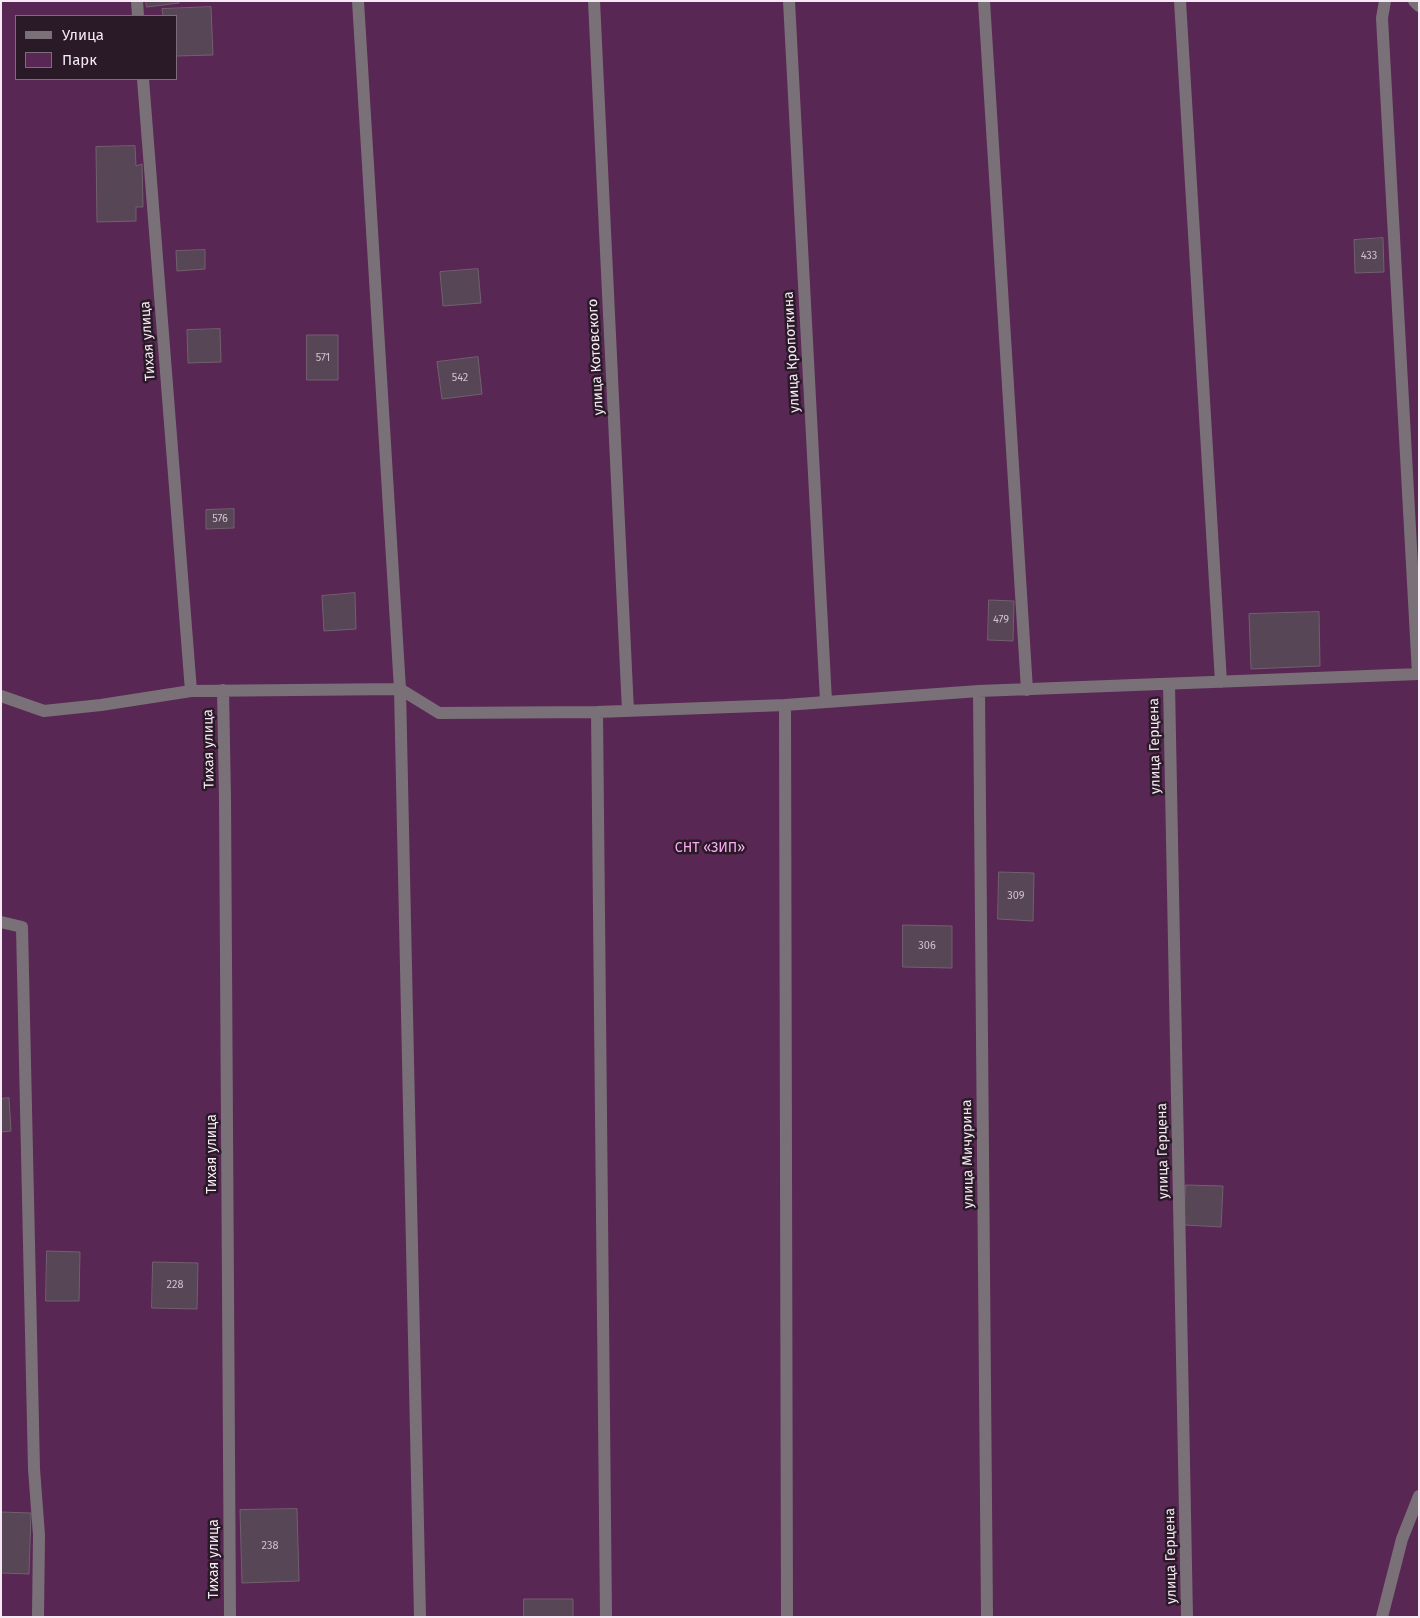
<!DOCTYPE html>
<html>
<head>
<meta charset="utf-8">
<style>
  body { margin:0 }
  #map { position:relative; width:1420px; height:1618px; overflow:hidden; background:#342432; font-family:"Fira Sans",sans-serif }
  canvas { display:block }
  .frame { position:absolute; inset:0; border:2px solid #f5eaf3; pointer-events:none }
  .legend { position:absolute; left:15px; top:15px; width:162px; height:65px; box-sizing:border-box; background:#2a1a28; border:1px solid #7b6d79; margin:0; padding:6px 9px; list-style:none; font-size:15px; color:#f5eaf3 }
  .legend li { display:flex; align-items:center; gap:10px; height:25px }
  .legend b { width:25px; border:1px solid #7b6d79 }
</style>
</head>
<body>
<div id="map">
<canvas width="1420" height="1618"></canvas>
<div class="frame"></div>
<ul class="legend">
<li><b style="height:6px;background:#7a7178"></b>Улица</li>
<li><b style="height:14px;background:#592754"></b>Парк</li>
</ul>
</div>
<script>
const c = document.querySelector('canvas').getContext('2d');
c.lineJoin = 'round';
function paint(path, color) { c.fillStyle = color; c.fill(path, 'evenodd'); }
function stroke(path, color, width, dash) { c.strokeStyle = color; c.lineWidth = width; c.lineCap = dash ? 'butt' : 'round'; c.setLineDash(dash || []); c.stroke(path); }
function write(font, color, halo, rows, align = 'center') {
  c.font = font + ' "Fira Sans",sans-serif'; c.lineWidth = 5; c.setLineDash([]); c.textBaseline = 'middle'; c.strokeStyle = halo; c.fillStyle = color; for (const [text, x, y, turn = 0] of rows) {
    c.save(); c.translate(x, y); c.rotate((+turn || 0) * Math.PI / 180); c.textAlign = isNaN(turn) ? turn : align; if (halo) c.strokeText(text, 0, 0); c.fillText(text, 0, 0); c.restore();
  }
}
paint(new Path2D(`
  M1,1H1419V1617H1ZM16,16H176V79H16Z`), '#592754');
const building = new Path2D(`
  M146,1H179V3L147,7Z
  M211,7L213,55L176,56V16H163L162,9Z
  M135,146L136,166L142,164L143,207H136V221L97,222L96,147Z
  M1383,238L1384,272L1355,273L1354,240Z
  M205,250V269L177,271L176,251Z
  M478,269L481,303L443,306L440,272Z
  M220,329L221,362L188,363L187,330Z
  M307,335H338V380H307Z
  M478,357L482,394L442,399L437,362Z
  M234,509V528L206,529V510Z
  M355,593L356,629L324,631L322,596Z
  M989,600L1014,601L1013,641L988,640Z
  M1319,612L1320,666L1251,669L1249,614Z
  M999,872L1034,873L1033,921L998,919Z
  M903,925L952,926V968L903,967Z
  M9,1098L11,1131L1,1132V1099Z
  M1186,1185L1223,1186L1221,1227L1184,1225Z
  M47,1251L80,1252L79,1301H46Z
  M153,1262L198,1263L197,1309L152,1308Z
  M297,1509L299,1581L242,1583L240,1510Z
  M1,1512L31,1513L29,1574L1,1573Z
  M524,1599H573V1617H524Z`);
paint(building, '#574655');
stroke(building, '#725f6f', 1);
stroke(new Path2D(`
  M137,1L138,16
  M358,1L400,689L420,1617
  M594,1L628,711
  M789,1L826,701
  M984,1L1027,690
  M1180,1L1221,682
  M1385,1L1382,18L1418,674
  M1414,1L1419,6
  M143,79L191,691
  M1169,684L1187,1617
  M223,690L225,798L230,1617
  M979,691L987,1617
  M1,696L44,711L101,705L191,691L400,689L439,713L597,712L785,705L979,691L1419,674
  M785,705L787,1617
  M597,712L606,1617
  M1,922L22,927L34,1469L39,1535L38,1617
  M1382,1617L1402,1539L1419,1496`), '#7a7178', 12);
write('11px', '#cec1cc', null, [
  ["433",1369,256],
  ["571",323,358],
  ["542",460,378],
  ["576",220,519],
  ["479",1001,620],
  ["309",1016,896],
  ["306",927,946],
  ["228",175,1285],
  ["238",270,1546]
]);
write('14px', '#f5eaf3', '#2a1a28', [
  ["Тихая улица",148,341,-94],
  ["улица Кропоткина",792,352,-93],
  ["улица Котовского",596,357,-93],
  ["улица Герцена",1155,746,-91],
  ["Тихая улица",209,749,-91],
  ["улица Герцена",1163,1151,-91],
  ["Тихая улица",212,1154,-90],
  ["улица Мичурина",968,1154,-91],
  ["улица Герцена",1171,1556,-91],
  ["Тихая улица",214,1559,-90]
]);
write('14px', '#fcabf2', '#2a1a28', [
  ["СНТ «ЗИП»",710,848]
]);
</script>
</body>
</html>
